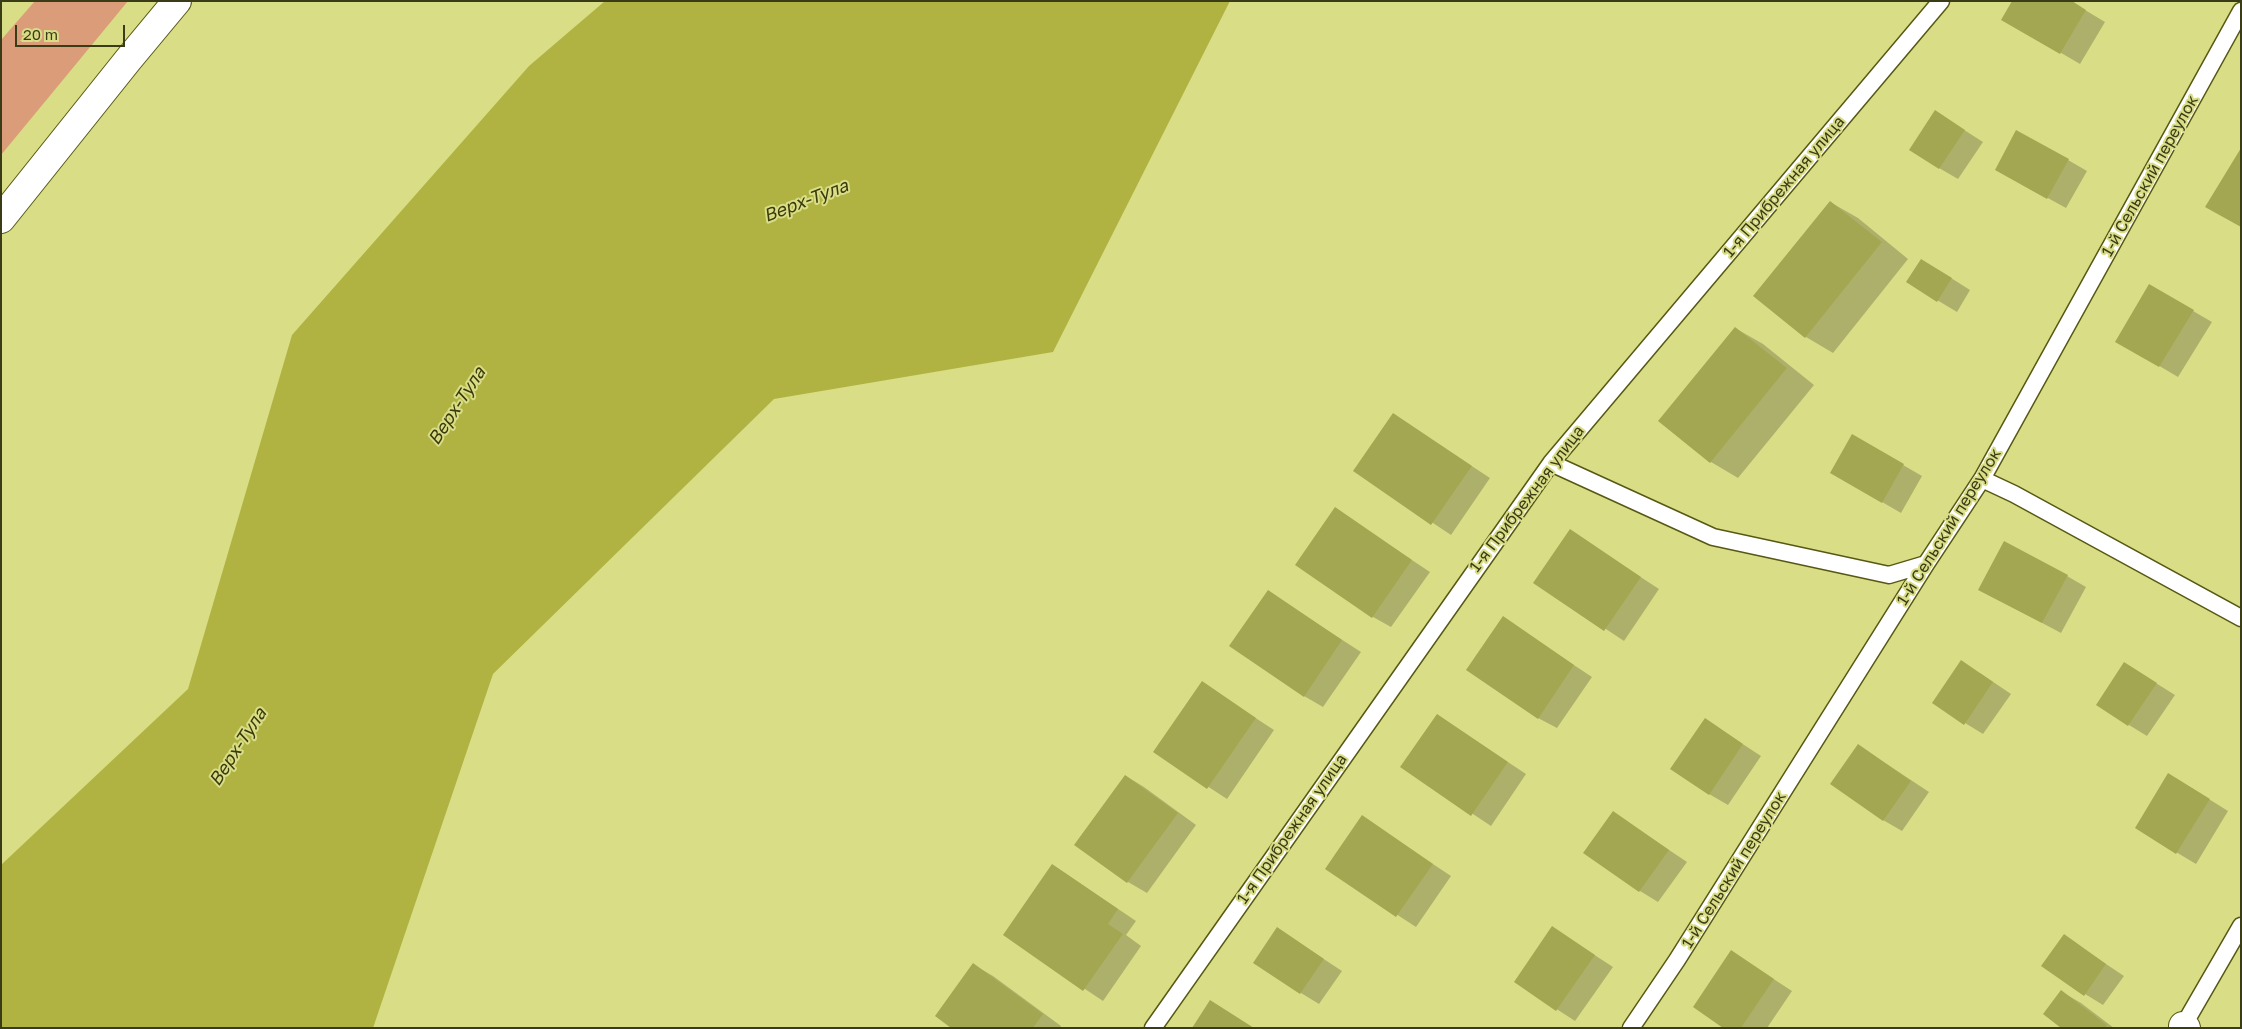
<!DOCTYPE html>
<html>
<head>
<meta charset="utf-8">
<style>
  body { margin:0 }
  #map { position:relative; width:2242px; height:1029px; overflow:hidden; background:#d9dd86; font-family:"Golos Text",sans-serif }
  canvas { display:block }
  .frame { position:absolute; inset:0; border:2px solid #3a3b17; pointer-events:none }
  .scale { position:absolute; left:15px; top:25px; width:110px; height:22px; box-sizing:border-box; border:2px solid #3a3b17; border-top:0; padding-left:6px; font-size:15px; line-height:18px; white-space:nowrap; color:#3a3b17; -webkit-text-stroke:4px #d9dd86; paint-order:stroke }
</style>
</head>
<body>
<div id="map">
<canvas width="2242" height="1029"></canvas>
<div class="frame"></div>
<div class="scale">20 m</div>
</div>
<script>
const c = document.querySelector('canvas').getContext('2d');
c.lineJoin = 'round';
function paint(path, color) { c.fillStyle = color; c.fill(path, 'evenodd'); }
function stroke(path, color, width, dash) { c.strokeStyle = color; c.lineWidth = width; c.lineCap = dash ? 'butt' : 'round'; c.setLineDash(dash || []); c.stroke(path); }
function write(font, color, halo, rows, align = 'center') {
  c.font = font + ' "Golos Text",sans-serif'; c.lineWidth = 4; c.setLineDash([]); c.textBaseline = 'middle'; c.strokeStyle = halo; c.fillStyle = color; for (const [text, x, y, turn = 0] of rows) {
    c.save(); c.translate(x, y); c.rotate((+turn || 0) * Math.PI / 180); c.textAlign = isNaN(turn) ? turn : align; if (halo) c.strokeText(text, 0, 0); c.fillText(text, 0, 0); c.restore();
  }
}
paint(new Path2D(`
  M35,1H128L1,155V40Z`), '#da9c79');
paint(new Path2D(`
  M605,1H1230L1053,352L774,399L493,674L373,1028H1V865L188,689L292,335L529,66Z`), '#b0b342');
paint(new Path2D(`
  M2070,1L2105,22L2080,64L2003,19Z
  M1936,112L1983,142L1958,179L1939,168Z
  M2068,160L2087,171L2066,208L2015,180Z
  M1830,202L1858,218L1908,259L1833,353L1806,337Z
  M1940,271L1970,290L1957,312L1907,282Z
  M2150,286L2212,322L2178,377L2117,341Z
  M1735,328L1763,344L1814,385L1738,478L1711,462L1660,421Z
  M1394,415L1490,478L1451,535L1355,471Z
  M1853,436L1922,476L1901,513L1832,473Z
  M1335,509L1430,572L1391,627L1373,617Z
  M1570,531L1659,589L1624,641L1535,582Z
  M2067,576L2086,587L2061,633L1999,600Z
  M1268,592L1361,652L1323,707L1304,696Z
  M1503,618L1592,677L1557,728L1538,718Z
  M1980,673L2011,694L1983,734L1965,723Z
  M2143,675L2175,695L2147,736L2129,725Z
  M1202,683L1274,730L1227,799L1155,752Z
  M1437,715L1526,774L1491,826L1402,767Z
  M1706,720L1761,756L1728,805L1709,794Z
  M1858,745L1929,792L1902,831L1883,820Z
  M1126,776L1144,787L1196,825L1147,893L1128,882Z
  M2188,786L2228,811L2196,864L2136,828Z
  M1614,813L1687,862L1658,902L1640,891Z
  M1362,817L1451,876L1416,927L1327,869Z
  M1053,865L1136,921L1126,935L1141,946L1103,1001L1004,935Z
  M1553,928L1613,967L1575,1021L1515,982Z
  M1278,929L1342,971L1319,1004L1301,993Z
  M2064,936L2124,976L2103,1005L2085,994Z
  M1732,952L1792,991L1767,1028H1726Z
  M974,965L993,976L1061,1026L1060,1028H953Z
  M2062,992L2081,1003L2114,1028H2063Z`), '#0003');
paint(new Path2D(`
  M2012,1H2072L2086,10L2060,54L2001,20Z
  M1935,110L1965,130L1939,169L1909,150Z
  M2016,130L2069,159L2047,199L1995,170Z
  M2241,148V227L2205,207Z
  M1830,201L1882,242L1805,338L1753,296Z
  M1921,259L1952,278L1937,302L1906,282Z
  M2149,284L2194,310L2159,367L2115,342Z
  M1735,327L1787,368L1710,463L1658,421Z
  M1393,413L1472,466L1431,525L1353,471Z
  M1852,434L1904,464L1882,503L1830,473Z
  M1335,507L1412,560L1372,618L1295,565Z
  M1570,529L1641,577L1604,631L1533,583Z
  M2004,541L2068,575L2042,623L1978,590Z
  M1268,590L1342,640L1304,697L1229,646Z
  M1503,616L1574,665L1538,719L1466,670Z
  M1961,660L1993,682L1964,725L1932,703Z
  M2124,662L2157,683L2128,726L2096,705Z
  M1202,681L1256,718L1207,789L1153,752Z
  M1437,714L1508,762L1471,816L1400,767Z
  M1705,718L1743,744L1709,795L1670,769Z
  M1858,744L1911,781L1883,821L1830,784Z
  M2168,773L2210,799L2176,854L2135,828Z
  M1125,775L1178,813L1127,883L1074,845Z
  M1613,811L1669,850L1639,892L1583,853Z
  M1362,815L1433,864L1396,917L1325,869Z
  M1052,864L1118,909L1108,924L1123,934L1083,991L1003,935Z
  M1552,926L1595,955L1556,1011L1514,982Z
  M1277,927L1324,959L1300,994L1253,963Z
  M2064,934L2106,964L2084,996L2041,966Z
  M1731,950L1774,979L1741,1028H1723L1693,1007Z
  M973,963L1043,1014L1033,1028H951L935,1016Z
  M2061,990L2107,1025L2105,1028H2061L2043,1014Z
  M1210,1000L1254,1028H1192Z`), '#a4a751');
const service = new Path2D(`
  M1551,463L1713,537L1889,575L1926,564
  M1982,479L2014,494L2241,618
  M1153,1028L1551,463L1941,1
  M1631,1028L1677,960L1926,564L1982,479L2241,11
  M2182,1028L2241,926`);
const minor = new Path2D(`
  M2183,1026L2186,1028`);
const secondary = new Path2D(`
  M1,219L128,60L177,1`);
stroke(service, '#575814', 19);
stroke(minor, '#575814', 30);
stroke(secondary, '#575814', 30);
stroke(service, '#fff', 16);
stroke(minor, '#fff', 28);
stroke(secondary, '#fff', 28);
write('16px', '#3a3b17', '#d9dd86', [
  ["1-й Сельский переулок",2150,176,-61],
  ["1-я Прибрежная улица",1784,187,-50],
  ["1-я Прибрежная улица",1527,499,-53],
  ["1-й Сельский переулок",1949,527,-58],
  ["1-я Прибрежная улица",1292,829,-55],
  ["1-й Сельский переулок",1734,870,-58]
]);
write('italic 18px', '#3a3a0b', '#d9dd86', [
  ["Верх-Тула",806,201,-21],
  ["Верх-Тула",457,406,-57],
  ["Верх-Тула",238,747,-57]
]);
</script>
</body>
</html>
